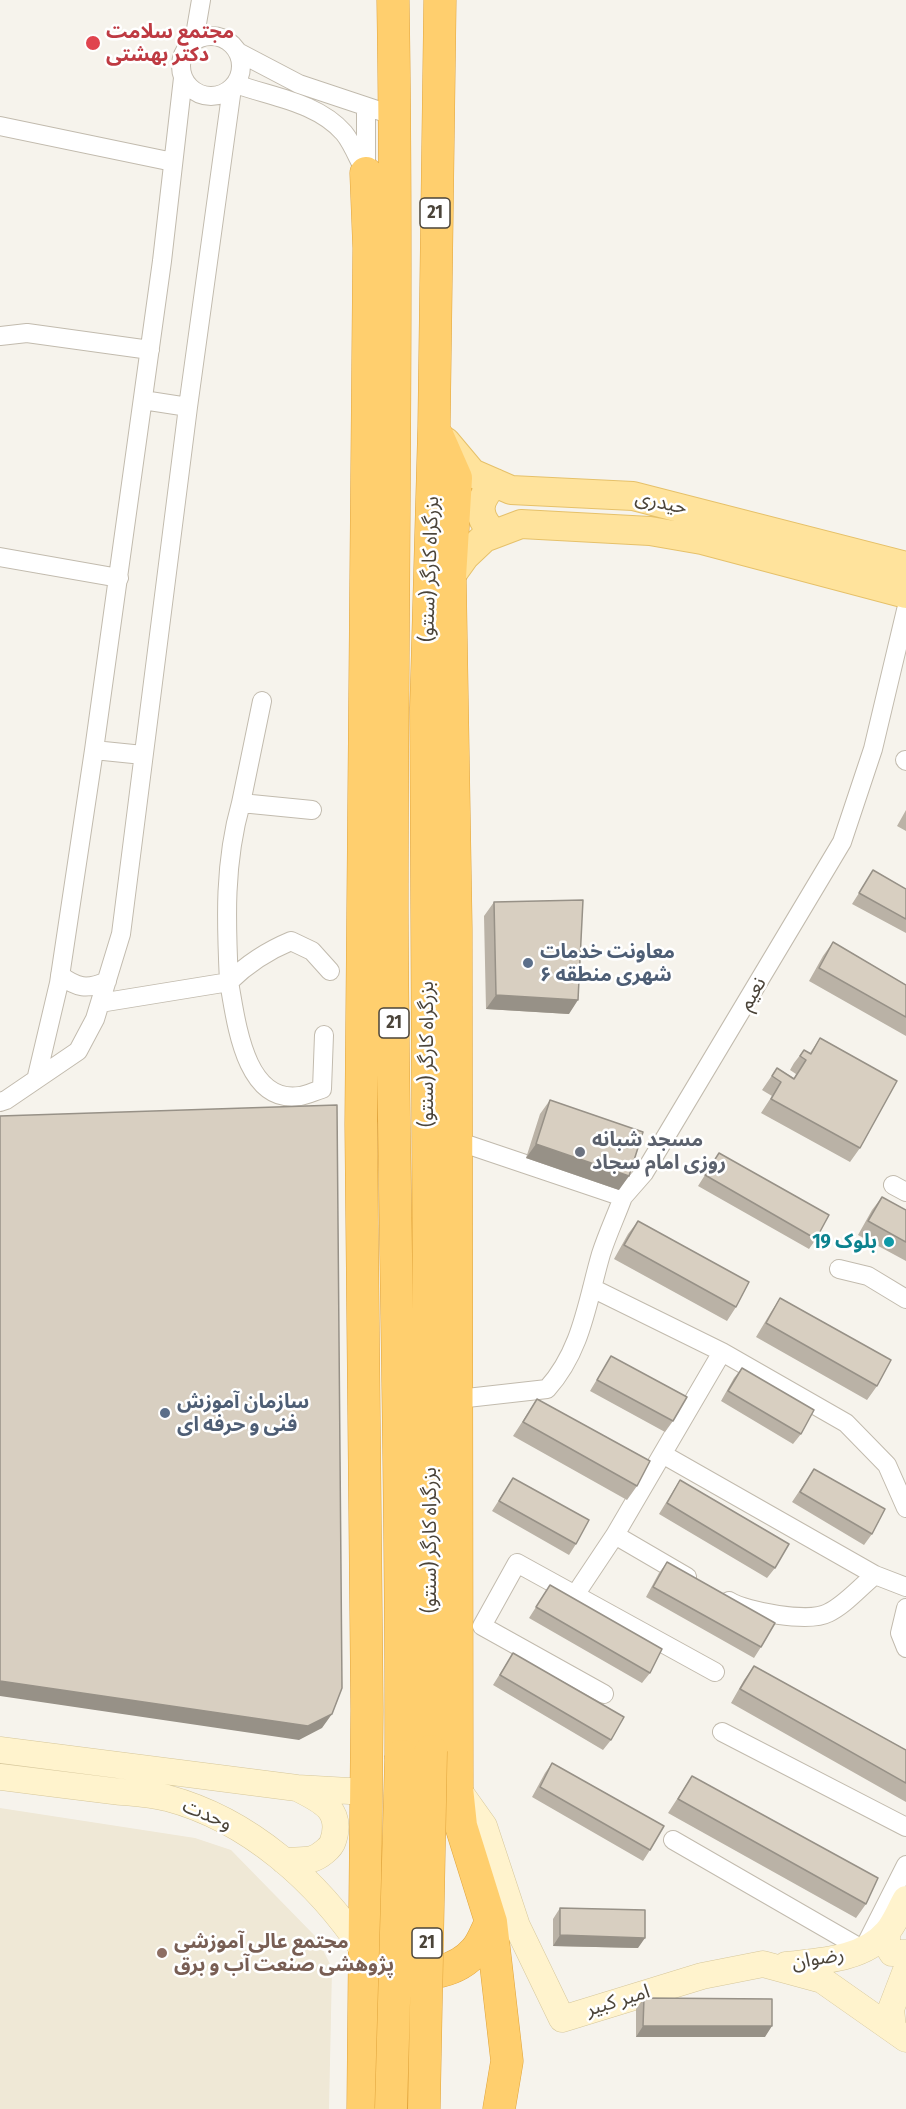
<!DOCTYPE html>
<html>
<head>
<meta charset="utf-8">
<style>
  body { margin:0 }
  canvas { display:block; background:#f6f3ec }
</style>
</head>
<body>
<canvas width="906" height="2109"></canvas>
<script>
const c = document.querySelector('canvas').getContext('2d');
c.lineJoin = 'round';
function paint(path, color) { c.fillStyle = color; c.fill(path, 'evenodd'); }
function stroke(path, color, width, dash) { c.strokeStyle = color; c.lineWidth = width; c.lineCap = dash ? 'butt' : 'round'; c.setLineDash(dash || []); c.stroke(path); }
function write(font, color, halo, rows, align = 'center') {
  c.font = font + ' "Fira Sans Condensed","Noto Sans Arabic",sans-serif'; c.lineWidth = 5; c.setLineDash([]); c.textBaseline = 'middle'; c.strokeStyle = halo; c.fillStyle = color; for (const [text, x, y, turn = 0] of rows) {
    c.save(); c.translate(x, y); c.rotate((+turn || 0) * Math.PI / 180); c.textAlign = isNaN(turn) ? turn : align; if (halo) c.strokeText(text, 0, 0); c.fillText(text, 0, 0); c.restore();
  }
}
paint(new Path2D(`
  M0,1808L195,1838L231,1850L317,1938L332,1968L329,2109H0Z`), '#efe8d6');
const street = new Path2D(`
  M181 66a30 30 0 1 1 60 0a30 30 0 1 1-60 0Z
  M194,41L201,0
  M238,52L299,84L395,116
  M236,84C271,97 317,102 344,133C353,144 359,161 366,173
  M366,108V172
  M0,126L173,162
  M0,336L27,333L150,350
  M143,400L188,407
  M0,557L119,578
  M94,750L143,755
  M905,760L906,761
  M241,803L262,701
  M60,975C77,988 87,990 107,981
  M229,982C226,920 224,863 241,803L312,810
  M229,982C248,963 267,951 291,941L312,951L330,971
  M100,1003L229,982C236,1019 244,1105 300,1096C307,1095 315,1091 322,1089L324,1035
  M37,1076L59,983L94,750L162,261L183,78
  M0,1102L6,1100L78,1051L95,1019L121,934L188,407L232,88
  M457,1141L623,1197L644,1173L842,842L873,749L906,610
  M893,1185L906,1192
  M839,1269L868,1276L906,1299
  M592,1288L722,1352L846,1423L887,1465L906,1508
  M458,1399L547,1389C582,1350 587,1302 601,1254C607,1235 616,1216 623,1197
  M664,1455L875,1575L906,1587
  M687,1577L615,1535L722,1352
  M575,1595L615,1535
  M729,1601C747,1612 809,1623 828,1613C845,1605 860,1587 875,1575
  M906,1608L900,1633L906,1648
  M604,1694L482,1626L517,1563L715,1672
  M722,1732L906,1827
  M673,1840L862,1949
  M865,1946L906,1865`);
const secondary = new Path2D(`
  M0,1750L297,1788L367,1792
  M0,1777C38,1782 75,1786 113,1791C131,1793 150,1794 167,1798C250,1820 318,1882 364,1951
  M457,1788L484,1826L517,1926L562,2019L702,1976L763,1964L822,1980L906,2039
  M284,1861C293,1860 303,1861 312,1859C319,1857 331,1848 333,1841C343,1811 323,1801 299,1789
  M887,1933V1945L892,1953H906
  M786,1965C820,1961 863,1960 887,1932C895,1923 900,1909 906,1899
  M893,2028L891,2009L906,1970`);
const primary = new Path2D(`
  M446,442L472,473L511,490L633,496L906,566
  M494,534C476,515 476,502 495,483
  M450,577L465,556L484,538L521,524L650,531L702,540L906,594`);
const highway = new Path2D(`
  M393,0C398,303 392,606 392,909C393,1191 402,1473 401,1756
  M438,437L456,478L450,577L456,929L457,1788L461,1826L491,1922L507,2061L499,2109
  M431,1751L426,708L434,427L440,0
  M400,1972C426,1977 457,1972 475,1951C482,1944 486,1931 491,1922
  M363,2109L367,1710L361,1124L369,248L366,173`);
stroke(street, '#c2bbae', 20);
stroke(secondary, '#d6c79b', 27);
stroke(primary, '#e6c16a', 30);
stroke(highway, '#e0a43c', 33);
stroke(street, '#fff', 18);
stroke(secondary, '#fff3cd', 26);
stroke(primary, '#ffe39c', 28);
stroke(highway, '#ffcf6e', 32);
const highwayBridge = new Path2D(`
  M391,2109L401,1756
  M424,2109L431,1751`);
stroke(highwayBridge, '#e0a43c', 33, []);
stroke(highwayBridge, '#ffcf6e', 32);
paint(new Path2D(`
  M906,810V831L897,826Z
  M873,871L906,889V933L852,904Z
  M494,902L569,1014L486,1009L484,916Z
  M833,942L906,985V1036L809,981L823,956Z
  M820,1038L860,1148L850,1162L761,1113L772,1096L762,1090L777,1068L794,1078L796,1074L790,1070L794,1063L804,1050L810,1053Z
  M550,1100L619,1190L526,1158L540,1114Z
  M719,1153L816,1239L809,1249L698,1186Z
  M882,1197L906,1210V1261L858,1235L872,1210Z
  M638,1221L736,1307L727,1321L614,1259L628,1234Z
  M780,1298L877,1386L867,1400L756,1337L771,1312Z
  M611,1356L673,1421L665,1432L590,1391Z
  M742,1368L801,1434L793,1444L721,1401L734,1378Z
  M537,1399L637,1486L627,1500L513,1436Z
  M814,1469L872,1534L864,1545L792,1502Z
  M513,1478L576,1544L569,1555L492,1511Z
  M680,1480L775,1568L767,1578L659,1514L673,1491Z
  M667,1562L761,1647L754,1658L646,1597L659,1573Z
  M550,1585L650,1673L642,1683L529,1618Z
  M513,1653L611,1740L603,1750L493,1685Z
  M754,1666L906,1750V1802L731,1703L744,1680Z
  M552,1763L650,1850L643,1861L532,1797L545,1773Z
  M692,1776L866,1904L856,1918L668,1813Z
  M560,1908L638,1948L553,1946V1919Z
  M644,1998L765,2037H636V2009Z`), '#bab2a6');
paint(new Path2D(`
  M496,995L578,1000L569,1014L486,1009Z
  M536,1144L629,1176L619,1190L526,1158Z
  M0,1681L332,1714L322,1728L299,1740L0,1696Z
  M560,1935L645,1938L638,1948L553,1946Z
  M643,2026H772L765,2037H636Z`), '#979187');
const building = new Path2D(`
  M873,870L906,889V919L859,893Z
  M583,900L578,1000L496,995L494,902Z
  M833,942L906,985V1017L819,968Z
  M820,1038L897,1081L860,1148L771,1099L781,1082L772,1076L777,1068L794,1079L806,1060L800,1056L804,1050L811,1054Z
  M550,1100L643,1132L629,1176L536,1144Z
  M337,1105L342,1688L332,1714L308,1726L0,1681V1116Z
  M719,1153L829,1215L816,1239L705,1175Z
  M882,1197L906,1210V1242L868,1221Z
  M638,1221L749,1282L736,1307L624,1245Z
  M780,1298L891,1360L877,1386L766,1323Z
  M611,1356L687,1397L673,1421L597,1380Z
  M742,1368L814,1410L801,1434L728,1391Z
  M537,1399L650,1461L637,1486L523,1422Z
  M814,1469L885,1509L872,1534L800,1492Z
  M513,1478L589,1520L576,1544L499,1501Z
  M680,1480L789,1544L775,1568L667,1503Z
  M667,1562L775,1623L761,1647L653,1587Z
  M550,1585L662,1649L650,1673L536,1607Z
  M513,1653L624,1717L611,1740L500,1675Z
  M754,1666L906,1750V1783L740,1689Z
  M552,1763L664,1826L650,1850L540,1787Z
  M692,1776L878,1878L866,1904L678,1799Z
  M560,1908L645,1910V1938L560,1935Z
  M644,1998L772,1999V2026H643Z`);
paint(building, '#d8cfc1');
stroke(building, '#979187', 1.5);
for (const [x, y, r, color] of [
  [93,43,8,"#e0444e"],
  [528,963,6,"#5c6f8a"],
  [580,1152,6,"#6b7280"],
  [889,1242,6,"#0f9aa8"],
  [165,1413,6,"#5c6f8a"],
  [162,1953,6,"#8d6e63"]
]) { const dot = new Path2D(); dot.arc(x, y, r, 0, 2 * Math.PI); c.fillStyle = color; c.fill(dot); stroke(dot, '#fff', 2); }
for (const [x, y, w] of [
  [435,213,30],
  [394,1023,30],
  [427,1943,30]
]) { const box = new Path2D(); box.roundRect(x - w / 2, y - 15, w, 30, 4.5); c.fillStyle = '#fff'; c.fill(box); stroke(box, '#4b4439', 1.5); }
write('bold 18px', '#4b4439', null, [
  ["21",435,213],
  ["21",394,1023],
  ["21",427,1943]
]);
write('bold 20px', '#be3a42', '#fff', [
  ["مجتمع سلامت",106,32],
  ["دکتر بهشتی",106,55]
], 'left');
write('20px', '#4b4439', '#fff', [
  ["حیدری",661,503,12],
  ["بزرگراه کارگر (سنتو)",430,569,-88],
  ["نعیم",753,994,-60],
  ["بزرگراه کارگر (سنتو)",427,1054,-90],
  ["بزرگراه کارگر (سنتو)",430,1540,-90],
  ["وحدت",207,1815,23],
  ["رضوان",818,1959,-10],
  ["امیر کبیر",618,2001,-17]
]);
write('bold 20px', '#4e5e75', '#fff', [
  ["معاونت خدمات",540,952],
  ["شهری منطقه ۶",540,975],
  ["سازمان آموزش",177,1402],
  ["فنی و حرفه ای",177,1425]
], 'left');
write('bold 20px', '#5b616d', '#fff', [
  ["مسجد شبانه",592,1140],
  ["روزی امام سجاد",592,1163]
], 'left');
write('bold 20px', '#0d838f', '#fff', [
  ["بلوک 19",877,1242]
], 'right');
write('bold 20px', '#785e54', '#fff', [
  ["مجتمع عالی آموزشی",174,1942],
  ["پژوهشی صنعت آب و برق",174,1965]
], 'left');
</script>
</body>
</html>
